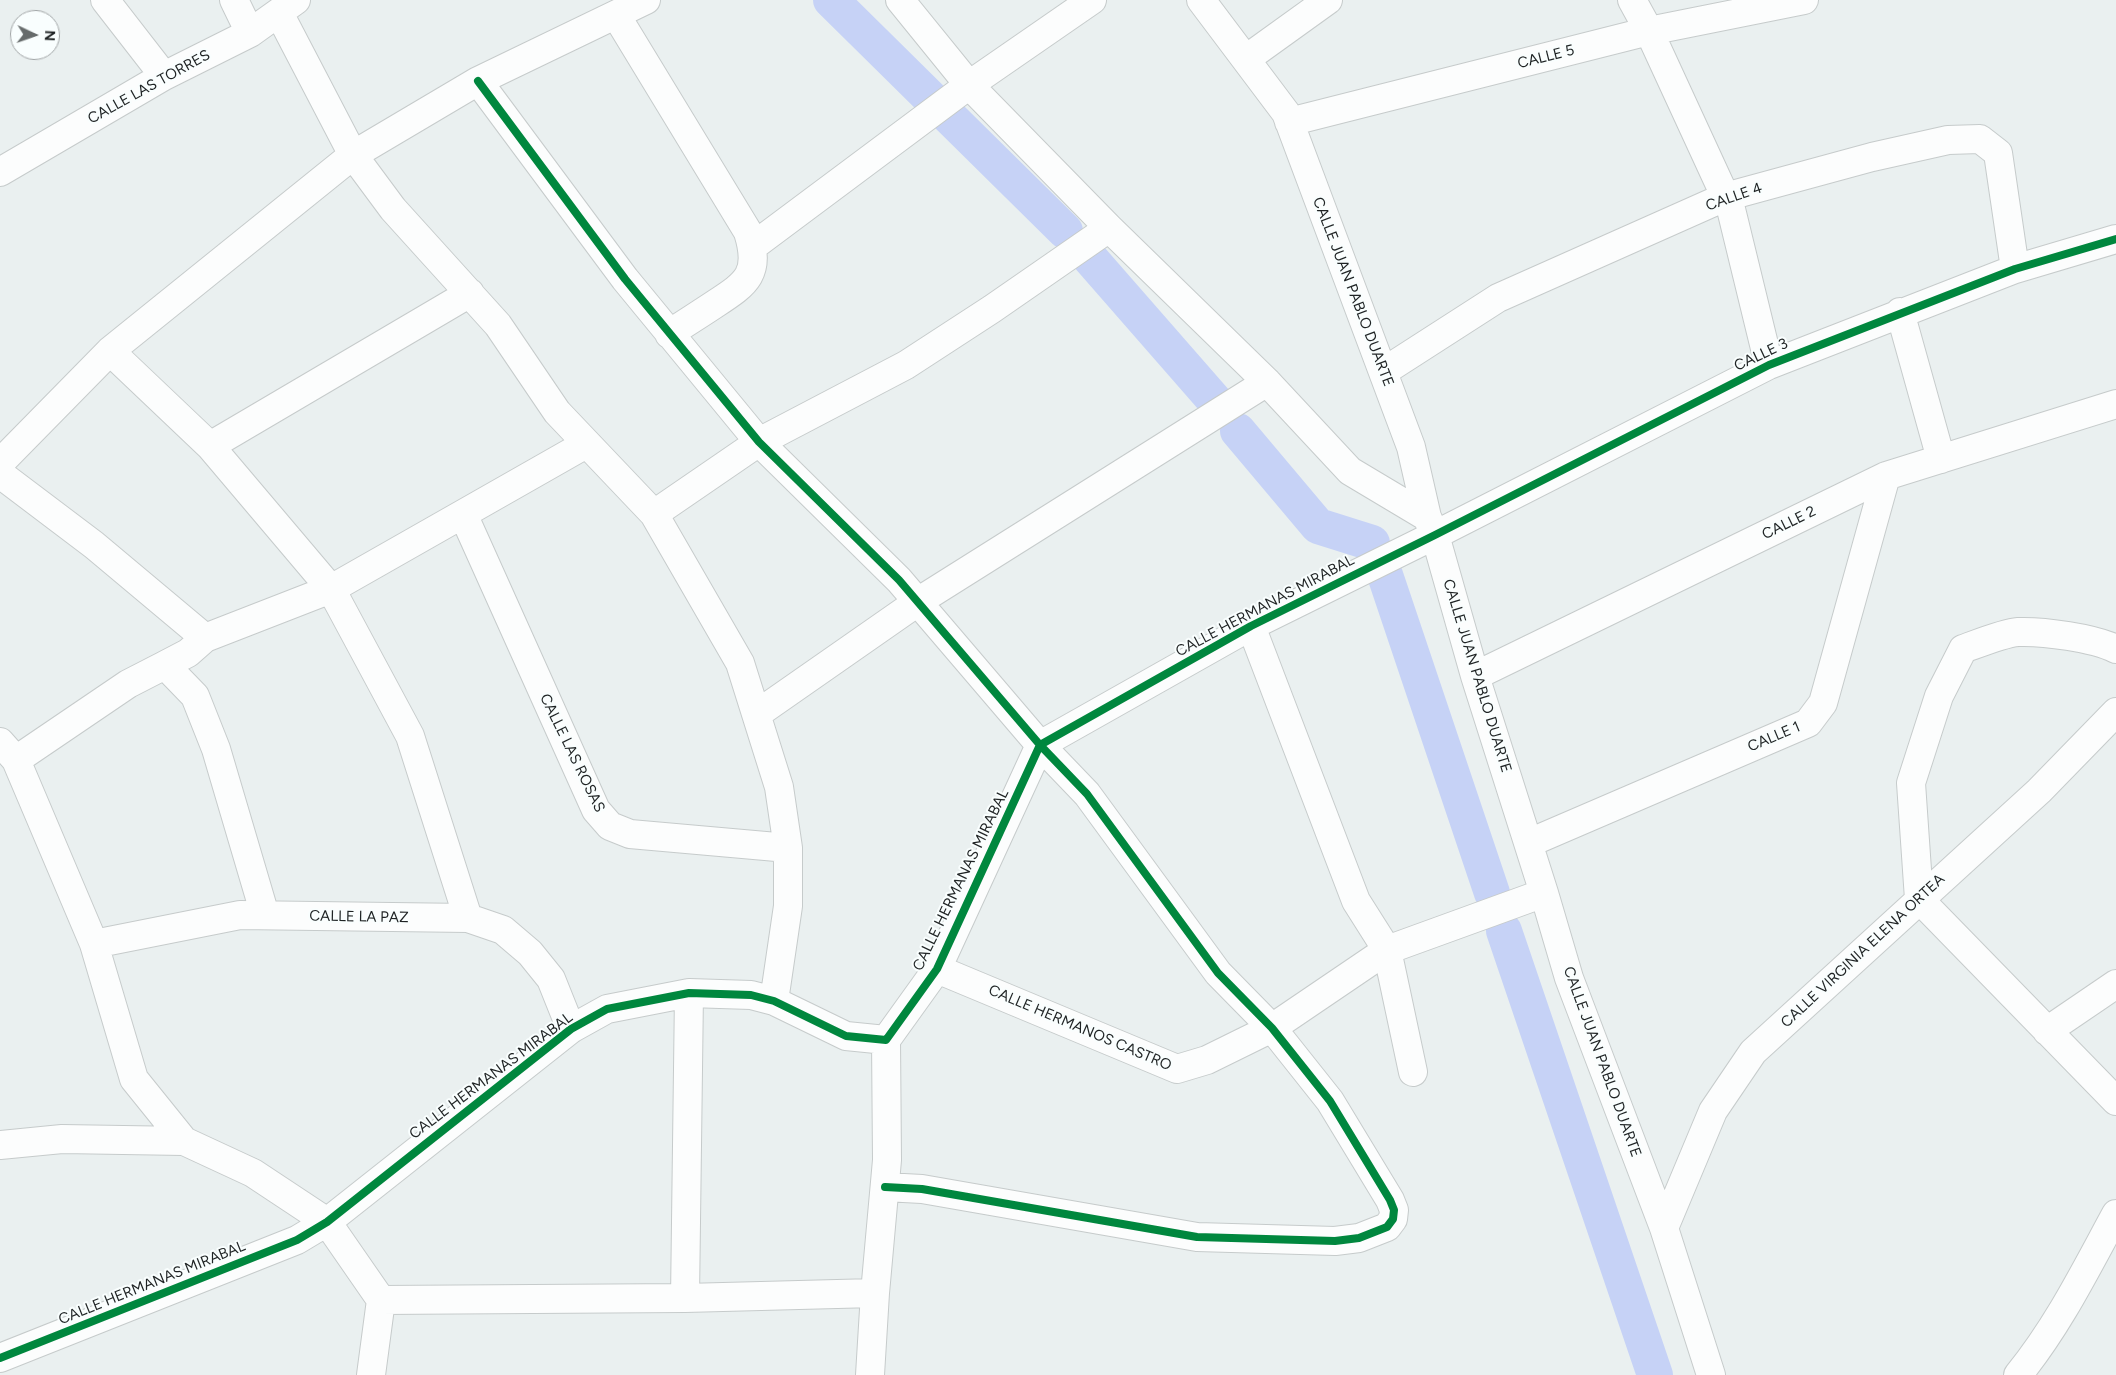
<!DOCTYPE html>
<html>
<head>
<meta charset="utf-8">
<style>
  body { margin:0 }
  #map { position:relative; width:2116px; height:1375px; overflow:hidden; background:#eaf0f0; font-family:Figtree,sans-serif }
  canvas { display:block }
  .north { position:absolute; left:10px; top:10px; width:50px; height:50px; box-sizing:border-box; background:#f9fefe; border:1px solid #a2a6a7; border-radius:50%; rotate:93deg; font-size:14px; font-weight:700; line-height:20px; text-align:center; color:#1f2324 }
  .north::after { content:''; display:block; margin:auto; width:18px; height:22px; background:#666b6b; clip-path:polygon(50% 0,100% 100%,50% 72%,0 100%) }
</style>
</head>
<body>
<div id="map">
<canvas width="2116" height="1375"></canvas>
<div class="north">N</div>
</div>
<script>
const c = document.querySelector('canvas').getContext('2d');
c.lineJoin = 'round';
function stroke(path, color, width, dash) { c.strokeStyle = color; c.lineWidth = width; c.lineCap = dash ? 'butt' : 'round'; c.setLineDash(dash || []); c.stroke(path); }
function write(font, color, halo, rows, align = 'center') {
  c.font = font + ' Figtree,sans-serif'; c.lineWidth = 4; c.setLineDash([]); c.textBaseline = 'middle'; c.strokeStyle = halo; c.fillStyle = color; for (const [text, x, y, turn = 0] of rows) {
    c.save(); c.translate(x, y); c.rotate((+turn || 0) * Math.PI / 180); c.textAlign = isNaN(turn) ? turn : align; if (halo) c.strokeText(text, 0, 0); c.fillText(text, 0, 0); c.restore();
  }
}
stroke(new Path2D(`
  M831,0L1065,231
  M1089,257L1214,400
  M1238,431L1318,526L1372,543
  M1385,575L1492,893
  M1504,931L1655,1375`), '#c6d2f6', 36);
const minor = new Path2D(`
  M105,0L164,76
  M234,0L250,33
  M900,0L969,85L1109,228L1267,382L1350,471L1427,517
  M1201,0L1286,113L1411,447L1427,517L1435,535L1475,676L1544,893L1569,978L1664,1228L1711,1375
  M1632,0L1649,31L1731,209L1769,365
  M279,13L353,155L393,209L498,325L557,412L654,514L740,663L779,787L788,848V906L774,1001
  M616,15L748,232C761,274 747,283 715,304C700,314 684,324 669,334
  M1246,59L1328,0
  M478,81L625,279L759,442L899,580L1040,745L1087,794L1218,973L1272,1028L1330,1101L1390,1200L1394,1210L1393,1219L1387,1227L1359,1238L1335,1241L1197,1237L922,1189L885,1187
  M1289,122L1649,31L1804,0
  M0,172L164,76L250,33L296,0
  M752,247L969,85L1092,0
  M1900,312L1941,459
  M110,351L210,446L331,589L410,736L468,918
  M1383,372L1498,298L1725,197L1872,157L1948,140L1980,139L1998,153L2015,269
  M210,446L470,293
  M0,463L110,351L353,155L478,81L646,0
  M0,474L94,545L205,638
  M463,514L596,810L610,826L630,834L788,848
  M654,514L759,442L906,365L992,309L1109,228
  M1251,626L1356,901L1387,950L1413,1072
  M2116,649C2094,638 2043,631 2018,632C2004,633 1977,644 1963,649L1939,696L1911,783L1919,899L2116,1101
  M165,665L188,653L205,638L331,589L586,444
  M1475,676L1886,476L2116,404
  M757,714L919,601L1267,382
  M0,742L16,760L94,944L134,1079L184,1141L253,1173L327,1222L381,1300L685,1298L875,1293
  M16,760L128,684L165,665L195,696L216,749L265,915
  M1529,843L1808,723L1823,703L1886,476
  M94,944L240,915L468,918L503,930L530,953L551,979L571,1029
  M937,969L1177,1069L1207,1060L1272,1028L1387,950L1544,893
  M2047,1031L2116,984
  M0,1145L62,1139L184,1141
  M1664,1228L1713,1111L1753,1052L2039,791L2116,712
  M685,1298L689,993
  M0,1358L297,1240L327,1222L571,1029L607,1009L689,993L751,995L774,1001L846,1036L886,1040L937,969L1040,745L1251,626L1435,535L1769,365L2015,269L2116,239
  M371,1375L381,1300
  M870,1375L875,1293L887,1160L886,1040
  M2018,1375C2058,1326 2086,1269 2116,1214`);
stroke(minor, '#c6cbcb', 30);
stroke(minor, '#fcfdfd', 28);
stroke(new Path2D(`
  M478,81L625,279L759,442L899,580L1040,745L1087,794L1218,973L1272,1028L1330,1101L1390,1200L1394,1210L1393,1219L1387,1227L1359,1238L1335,1241L1197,1237L922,1189L885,1187
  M0,1358L297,1240L327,1222L571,1029L607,1009L689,993L751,995L774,1001L846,1036L886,1040L937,969L1040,745L1251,626L1435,535L1769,365L2015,269L2116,239`), '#00873e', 8);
write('15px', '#1f2324', '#f9fefe', [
  ["CALLE 5",1546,57,-14],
  ["CALLE LAS TORRES",149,87,-29],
  ["CALLE 4",1734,197,-19],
  ["CALLE JUAN PABLO DUARTE",1353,292,69],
  ["CALLE 3",1761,355,-25],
  ["CALLE 2",1789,523,-26],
  ["CALLE HERMANAS MIRABAL",1265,606,-28],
  ["CALLE JUAN PABLO DUARTE",1477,676,73],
  ["CALLE 1",1774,737,-23],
  ["CALLE LAS ROSAS",572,753,64],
  ["CALLE HERMANAS MIRABAL",961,880,-64],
  ["CALLE LA PAZ",359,917,1],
  ["CALLE VIRGINIA ELENA ORTEA",1863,951,-43],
  ["CALLE HERMANOS CASTRO",1080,1028,23],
  ["CALLE JUAN PABLO DUARTE",1602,1062,70],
  ["CALLE HERMANAS MIRABAL",491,1076,-37],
  ["CALLE HERMANAS MIRABAL",152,1283,-22]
]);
</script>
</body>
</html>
